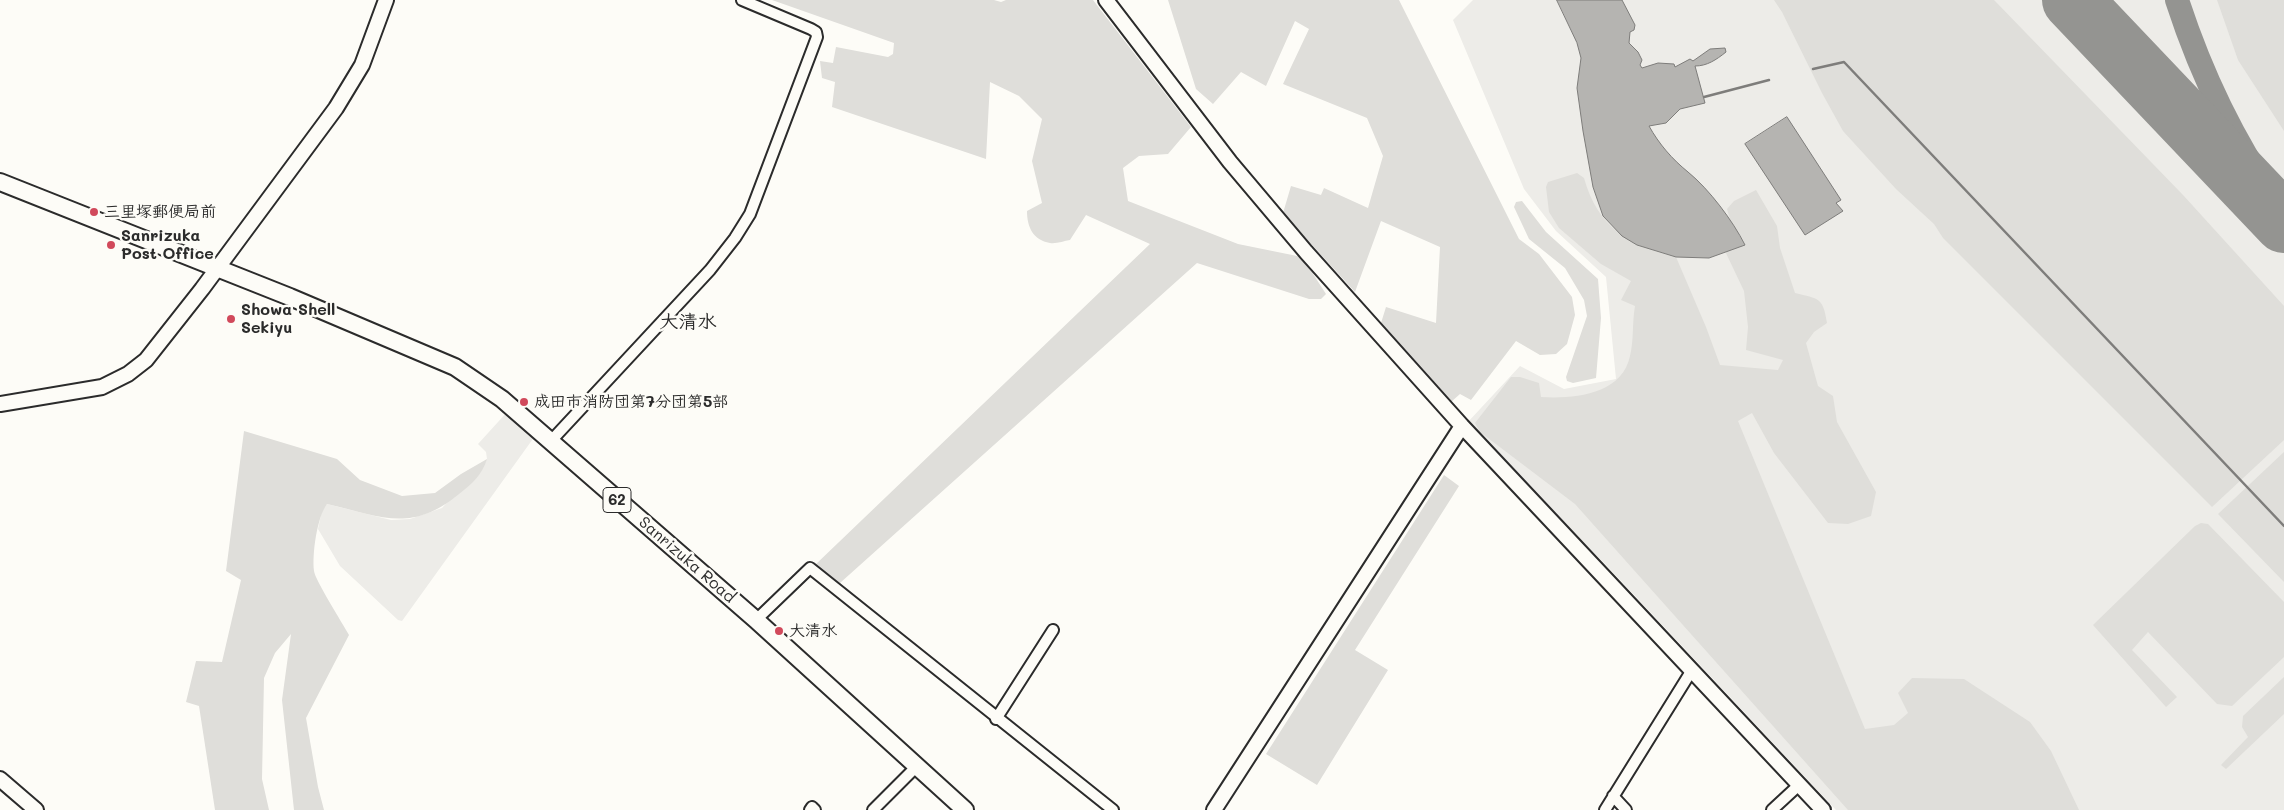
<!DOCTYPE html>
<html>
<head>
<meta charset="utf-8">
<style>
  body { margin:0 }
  canvas { display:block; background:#fdfcf7 }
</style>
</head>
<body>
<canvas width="2284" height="810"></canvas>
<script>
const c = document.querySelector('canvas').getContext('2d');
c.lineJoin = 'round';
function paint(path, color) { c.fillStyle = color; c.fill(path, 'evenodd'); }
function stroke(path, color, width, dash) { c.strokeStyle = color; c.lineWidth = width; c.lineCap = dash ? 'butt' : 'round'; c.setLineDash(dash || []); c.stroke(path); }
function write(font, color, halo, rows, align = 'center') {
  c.font = font + ' Mali,"Klee One",sans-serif'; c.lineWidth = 5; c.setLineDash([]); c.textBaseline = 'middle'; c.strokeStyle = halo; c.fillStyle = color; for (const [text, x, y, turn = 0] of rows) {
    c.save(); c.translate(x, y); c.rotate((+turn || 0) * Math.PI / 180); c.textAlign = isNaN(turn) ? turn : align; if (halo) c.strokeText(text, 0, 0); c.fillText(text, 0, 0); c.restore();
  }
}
paint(new Path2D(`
  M1473,0H2284V810H1836L1606,565L1467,423L1520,366L1564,389L1616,379L1606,277L1556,231L1524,189L1453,20Z
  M508,411L535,436L402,621L398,620L340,566L318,529L322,510L327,504L391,520L410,519L442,508L487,459L486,452L478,444Z`), '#edece8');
paint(new Path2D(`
  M772,0H994L1001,2L1006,0H1093L1191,127L1168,154L1139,156L1123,168L1128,201L1238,244L1302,257L1326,294L1321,299H1309L1197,263L840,583L815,565L1150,244L1086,215L1070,240C1064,241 1056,244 1050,243C1033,240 1027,227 1027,211L1042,203L1032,161L1042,119L1019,96L990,82L986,159L832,107L835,82L822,78L820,61L833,63L836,47L888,57L893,54L894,43Z
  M1168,0H1399L1519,239L1539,254L1572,297L1575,315L1567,344L1556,354L1540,355L1516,341L1471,400L1460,394L1451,402L1381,323L1386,307L1436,323L1440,247L1381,221L1355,292L1283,213L1291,186L1321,195L1324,188L1368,208L1383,156L1367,118L1283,84L1309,29L1295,21L1266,86L1241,72L1213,104L1196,89Z
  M1774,0H1994L2183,195L2284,306V440L2212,507L1943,238L1934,224L1896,189L1843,131L1822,93L1782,12Z
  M2217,0H2284V131L2238,60Z
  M1577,173L1584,178C1598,228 1628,244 1676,257L1706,327L1720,365L1778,370L1783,360L1746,350L1748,327L1744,291L1725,251L1745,245L1731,223L1727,209L1734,201L1756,190L1777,226L1780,248L1795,293C1819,299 1823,297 1827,323L1814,332L1806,343L1818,386L1833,396L1837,422L1876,492L1871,516L1848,524L1828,523L1774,453L1752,413L1738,421L1865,729L1894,725L1908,713L1898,693L1912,678L1964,679L2030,722L2051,751L2079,810H1848L1575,504L1480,432L1475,423L1511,377H1520L1539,383L1541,397C1573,399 1622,395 1630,356C1634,340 1632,323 1635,306L1621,300L1631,281L1601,264L1559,228L1549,212L1546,187L1548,182Z
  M1522,201L1546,232L1598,279L1601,318L1596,378L1573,383L1567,381L1566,377L1587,316L1584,300L1565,268L1529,239L1514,207L1516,202Z
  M244,431L337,459L360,480L402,496L435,493L461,474L487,459C482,475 472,484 459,494C410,534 381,516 327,504C317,517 312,554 314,571C315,580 343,624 349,635L306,718L318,787L324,810H294L282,700L291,634L275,653L264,678L262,779L269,810H215L199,706L186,702L196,661L222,662L241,580L226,571Z
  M2284,452V582L2218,514Z
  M1444,475L1459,486L1355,650L1388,670L1317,785L1266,754Z
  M2201,523L2208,524L2284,602V657L2232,706L2217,704L2148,632L2132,650L2177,697L2166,707L2093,625L2195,526Z
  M2284,677V714L2226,769L2221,765L2248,737L2242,727L2243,716Z`), '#dfdeda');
const water = new Path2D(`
  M1557,0H1622L1635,25L1634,30L1630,32L1629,43L1638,52L1642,60L1640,65L1642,68L1658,63L1674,64L1675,67L1690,59L1693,61L1710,49L1725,48L1726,52C1716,60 1707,66 1695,66L1705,103L1680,109L1666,123L1649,126C1659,144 1672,159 1688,172C1709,189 1733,221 1745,245L1709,258L1676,257L1637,245L1622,236L1603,216L1593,187L1583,131L1577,88L1581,58L1577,43Z
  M1787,117L1841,200L1836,203L1843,211L1805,235L1745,144Z`);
paint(water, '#b5b4b1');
stroke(water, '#7e7d7b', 1);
stroke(new Path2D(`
  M1813,69L1844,62L2284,526
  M1704,97L1769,80`), '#7e7d7b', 2.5);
stroke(new Path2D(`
  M2177,0C2202,77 2237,149 2284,214`), '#949491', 24);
stroke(new Path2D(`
  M2072,0L2284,223`), '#949491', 60);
const street = new Path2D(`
  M550,442L710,270L735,238L750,214L817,37L816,32L811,29L742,0
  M756,620L810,568L1113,810
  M996,719L1053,630
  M1613,796L1626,810
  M810,810L812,807L815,810
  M873,810L916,767
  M1605,810L1692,670
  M1772,810L1799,785`);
const secondary = new Path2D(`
  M1106,0L1230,162L1306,252L1462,426L1823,810
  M0,404L102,387L128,374L146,360L202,289L336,108L362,65L386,0
  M0,779L36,810
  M1214,810L1462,426`);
const primary = new Path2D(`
  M0,182L290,297L455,367L502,399L756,620L965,810`);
stroke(street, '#2b2b2b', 14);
stroke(secondary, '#2b2b2b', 18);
stroke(primary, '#2b2b2b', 20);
stroke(street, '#fdfcf7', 10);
stroke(secondary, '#fdfcf7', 14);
stroke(primary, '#fdfcf7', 16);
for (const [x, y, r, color] of [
  [94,212,5,"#d1495b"],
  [111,245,5,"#d1495b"],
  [231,319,5,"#d1495b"],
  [524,402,5,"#d1495b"],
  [779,631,5,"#d1495b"]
]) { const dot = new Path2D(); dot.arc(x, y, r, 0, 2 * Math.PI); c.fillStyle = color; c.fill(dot); stroke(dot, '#fdfcf7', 2); }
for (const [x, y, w] of [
  [617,500,28]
]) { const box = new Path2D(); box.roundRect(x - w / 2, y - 12.5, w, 25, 4); c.fillStyle = '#fdfcf7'; c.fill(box); stroke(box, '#2b2b2b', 1); }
write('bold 15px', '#2b2b2b', null, [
  ["62",617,500]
]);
write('bold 16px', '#2b2b2b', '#fdfcf7', [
  ["三里塚郵便局前",104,212],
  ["Sanrizuka",121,236],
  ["Post Office",121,254],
  ["Showa Shell",241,310],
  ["Sekiyu",241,328],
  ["成田市消防団第7分団第5部",534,402],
  ["大清水",789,631]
], 'left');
write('16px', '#2b2b2b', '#fdfcf7', [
  ["Sanrizuka Road",687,560,41]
]);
write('bold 19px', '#2b2b2b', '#fdfcf7', [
  ["大清水",688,322]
]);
</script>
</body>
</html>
